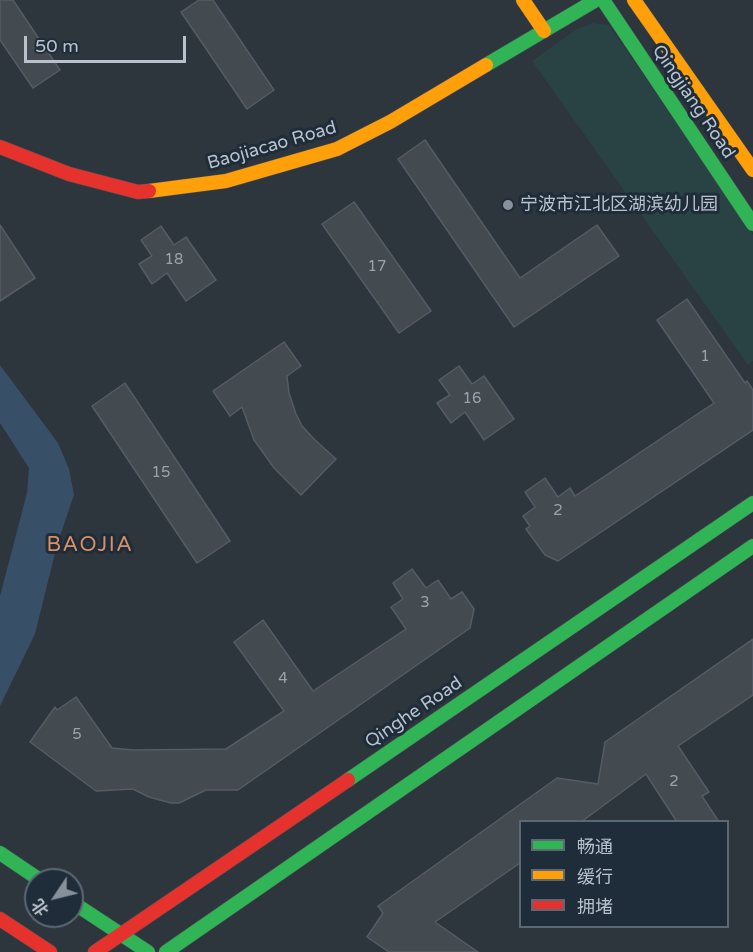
<!DOCTYPE html>
<html>
<head>
<meta charset="utf-8">
<style>
  body { margin:0 }
  #map { position:relative; width:753px; height:952px; overflow:hidden; background:#2d353d; font-family:"Varela Round","Noto Sans SC",sans-serif }
  canvas { display:block }
  .legend { position:absolute; left:519px; top:820px; width:210px; height:108px; box-sizing:border-box; background:#1f2c39; border:2px solid #5c6874; margin:0; padding:8px 10px; list-style:none; font-size:18px; color:#b8c2cd }
  .legend li { display:flex; align-items:center; gap:12px; height:30px }
  .legend b { width:30px; border:2px solid #5c6874 }
  .north { position:absolute; left:24px; top:868px; width:60px; height:60px; box-sizing:border-box; background:#1f2c39; border:2px solid #5c6874; border-radius:50%; rotate:235deg; font-size:16px; font-weight:700; line-height:24px; text-align:center; color:#b8c2cd }
  .north::after { content:''; display:block; margin:auto; width:21px; height:27px; background:#87919b; clip-path:polygon(50% 0,100% 100%,50% 72%,0 100%) }
  .scale { position:absolute; left:24px; top:36px; width:162px; height:27px; box-sizing:border-box; border:3px solid #b8c2cd; border-top:0; padding-left:8px; font-size:18px; line-height:21px; white-space:nowrap; color:#b8c2cd; -webkit-text-stroke:4px #1f2c39; paint-order:stroke }
</style>
</head>
<body>
<div id="map">
<canvas width="753" height="952"></canvas>
<ul class="legend">
<li><b style="height:8px;background:#30b455"></b>畅通</li>
<li><b style="height:8px;background:#ff9f0a"></b>缓行</li>
<li><b style="height:8px;background:#e5322d"></b>拥堵</li>
</ul>
<div class="north">北</div>
<div class="scale">50 m</div>
</div>
<script>
const c = document.querySelector('canvas').getContext('2d');
c.lineJoin = 'round';
function paint(path, color) { c.fillStyle = color; c.fill(path, 'evenodd'); }
function stroke(path, color, width, dash) { c.strokeStyle = color; c.lineWidth = width; c.lineCap = dash ? 'butt' : 'round'; c.setLineDash(dash || []); c.stroke(path); }
function write(font, color, halo, rows, align = 'center') {
  c.font = font + ' "Varela Round","Noto Sans SC",sans-serif'; c.lineWidth = 6; c.setLineDash([]); c.textBaseline = 'middle'; c.strokeStyle = halo; c.fillStyle = color; for (const [text, x, y, turn = 0] of rows) {
    c.save(); c.translate(x, y); c.rotate((+turn || 0) * Math.PI / 180); c.textAlign = isNaN(turn) ? turn : align; if (halo) c.strokeText(text, 0, 0); c.fillText(text, 0, 0); c.restore();
  }
}
paint(new Path2D(`
  M592,23L609,25L753,235V361L748,365L532,61L575,30Z`), '#294244');
paint(new Path2D(`
  M0,365L58,443L69,469L74,495L57,545L35,634L0,706V596L27,493L29,468L0,423Z`), '#384f68');
const building = new Path2D(`
  M0,0H13L60,70L33,88L0,40Z
  M199,0H213L274,90L247,109L181,12Z
  M425,140L520,278L597,225L619,256L514,327L398,159Z
  M354,202L431,311L399,333L322,224Z
  M0,225L35,278L0,301Z
  M161,226L174,245L186,237L216,280L186,301L167,273L152,284L139,264L152,256L141,240Z
  M687,299L745,383L747,381L753,390V430L558,561L545,555L526,529L530,526L523,516L535,507L525,492L545,478L558,497L570,488L575,496L714,403L657,320Z
  M284,342L301,366L287,376L289,393L296,414L302,426L315,440L336,459L301,495L274,468L262,451L254,440L242,407L230,416L213,391Z
  M459,366L472,384L484,376L514,419L484,440L465,412L451,423L437,403L450,395L439,380Z
  M125,383L230,541L197,563L92,406Z
  M412,569L426,588L438,580L451,599L462,592L474,609L470,628L238,790H206L179,803H171L149,797L133,789L96,791L30,742L55,707L57,710L76,697L112,748L134,750L226,749L284,711L234,642L263,620L313,691L406,629L391,607L403,599L393,583Z
  M753,639V695L678,746L709,792L702,796L719,822H677L646,774L581,822H520V863L435,922L478,952H389L367,937L383,913L378,906L557,778L598,784L605,742Z`);
paint(building, '#434a50');
stroke(building, '#555c65', 1.5);
const fast = new Path2D(`
  M603,0L753,224
  M486,65L596,0
  M348,780L753,503
  M0,853L40,880
  M72,902L148,952
  M166,952L753,546`);
const slow = new Path2D(`
  M523,0L544,31
  M634,0L753,170
  M149,191L226,181L337,149L390,122L486,65`);
const jam = new Path2D(`
  M0,147L69,174L138,192L149,191
  M0,919L50,952
  M95,952L348,780`);
stroke(fast, '#4c5157', 15);
stroke(slow, '#4c5157', 15);
stroke(jam, '#4c5157', 15);
stroke(fast, '#30b455', 14);
stroke(slow, '#ff9f0a', 14);
stroke(jam, '#e5322d', 14);
for (const [x, y, r, color] of [
  [508,205,6,"#87919b"]
]) { const dot = new Path2D(); dot.arc(x, y, r, 0, 2 * Math.PI); c.fillStyle = color; c.fill(dot); stroke(dot, '#1f2c39', 2); }
write('15px', '#9ba4ae', null, [
  ["18",174,260],
  ["17",377,267],
  ["1",705,357],
  ["16",472,399],
  ["15",161,473],
  ["2",558,511],
  ["3",425,603],
  ["4",283,679],
  ["5",77,735],
  ["2",674,782]
]);
write('18px', '#b8c2cd', '#1f2c39', [
  ["Qingjiang Road",693,102,56],
  ["Baojiacao Road",272,146,-16],
  ["Qinghe Road",414,713,-34]
]);
write('18px', '#b8c2cd', '#1f2c39', [
  ["宁波市江北区湖滨幼儿园",520,205]
], 'left');
c.letterSpacing = '1.5px';
write('21px', '#db8f65', '#1f2c39', [
  ["BAOJIA",90,545]
]);
c.letterSpacing = '0px';
</script>
</body>
</html>
